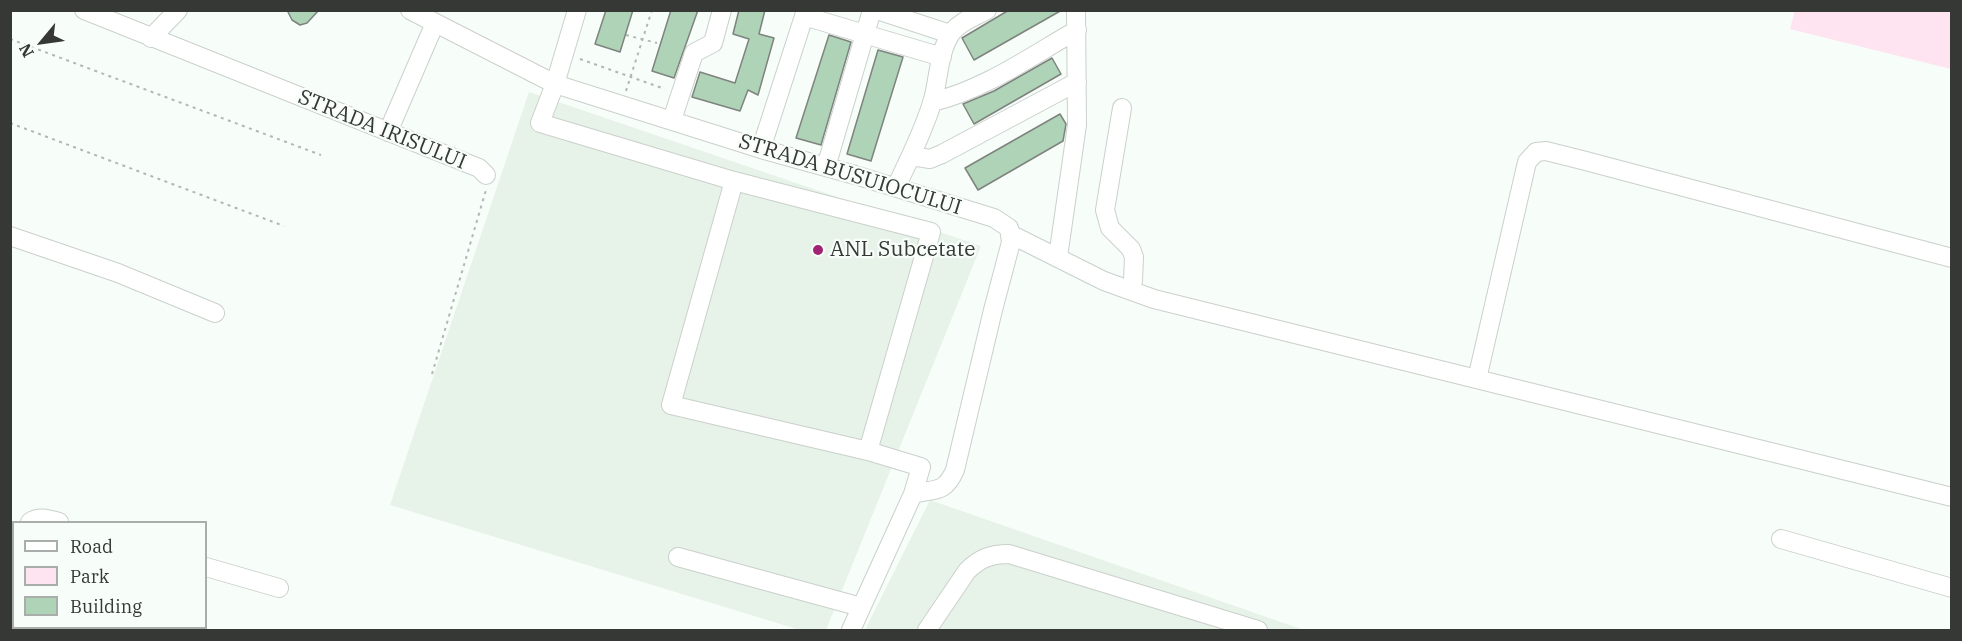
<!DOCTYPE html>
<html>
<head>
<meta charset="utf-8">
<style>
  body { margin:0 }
  #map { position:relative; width:1962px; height:641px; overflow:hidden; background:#f7fdf8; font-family:"IBM Plex Serif",serif }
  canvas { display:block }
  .frame { position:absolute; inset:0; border:12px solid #363836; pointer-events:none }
  .legend { position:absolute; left:12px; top:521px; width:195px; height:108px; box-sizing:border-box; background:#f7fdf8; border:2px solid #aaaeaa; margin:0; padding:8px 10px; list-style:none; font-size:18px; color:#363836 }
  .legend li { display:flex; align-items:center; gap:12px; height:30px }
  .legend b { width:30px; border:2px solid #aaaeaa }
  .north { position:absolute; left:12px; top:12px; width:60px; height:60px; -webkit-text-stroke:4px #f7fdf8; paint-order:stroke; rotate:241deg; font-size:16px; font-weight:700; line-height:24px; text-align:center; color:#363836 }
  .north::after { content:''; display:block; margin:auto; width:21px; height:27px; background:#363836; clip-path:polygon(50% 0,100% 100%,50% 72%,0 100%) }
</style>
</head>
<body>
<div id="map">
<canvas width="1962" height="641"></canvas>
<div class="frame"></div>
<ul class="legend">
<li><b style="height:8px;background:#fff"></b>Road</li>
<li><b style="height:16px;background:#fee4f1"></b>Park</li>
<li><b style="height:16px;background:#afd3b6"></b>Building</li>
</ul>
<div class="north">N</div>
</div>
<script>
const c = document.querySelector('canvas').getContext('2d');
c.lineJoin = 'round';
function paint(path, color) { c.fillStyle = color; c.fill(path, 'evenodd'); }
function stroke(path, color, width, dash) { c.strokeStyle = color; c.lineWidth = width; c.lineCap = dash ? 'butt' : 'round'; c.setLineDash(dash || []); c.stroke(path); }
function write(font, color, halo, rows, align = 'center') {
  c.font = font + ' "IBM Plex Serif",serif'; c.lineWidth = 4.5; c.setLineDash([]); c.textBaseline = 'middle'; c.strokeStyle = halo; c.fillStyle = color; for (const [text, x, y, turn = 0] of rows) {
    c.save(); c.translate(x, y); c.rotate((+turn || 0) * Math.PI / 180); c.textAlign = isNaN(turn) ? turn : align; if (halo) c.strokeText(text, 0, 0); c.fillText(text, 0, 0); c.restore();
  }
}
paint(new Path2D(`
  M529,92L981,246L826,630H800L390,505Z
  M930,500L1304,630H865Z`), '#e7f3e9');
paint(new Path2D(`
  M1795,10L1951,11V69L1790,29Z`), '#fee4f1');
const building = new Path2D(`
  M287,10H319L307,23L300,25L292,20Z
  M606,10H633L620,52L595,44Z
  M671,10H698L674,78L652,71Z
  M739,10H765L759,34L774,38L758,95L748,90L740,111L692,97L700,72L735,83L749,39L733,34Z
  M1009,10H1062L974,60L962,38Z
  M829,35L851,42L821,145L796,138Z
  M878,50L903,57L871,161L847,154Z
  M1052,58L1061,74L974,124L963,104L994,91Z
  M1060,114L1066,124L1063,141L978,190L965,168Z`);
paint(building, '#afd3b6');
stroke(building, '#7e837f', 1.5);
const minor = new Path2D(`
  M84,10L479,168L486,175
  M410,10L555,84L761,149L855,175L994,218L1009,228L1011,242L993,310L955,470C944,495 934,488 913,494
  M577,10L555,84L540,123L734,181L671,405L868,451L921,467L913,494L851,630
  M877,10L950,34
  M804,16L942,57
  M151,38L178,10
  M932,102C984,90 1031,56 1077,30
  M1122,108L1105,210L1110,228L1131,249L1134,257L1133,281L1129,290
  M672,120L694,53L713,43L722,10
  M388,132L435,23
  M761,149L806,10
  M911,156L930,159L942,154L1077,82
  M826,167L872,10
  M734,181L931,232L868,451
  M896,187C909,160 923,132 932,103C939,81 938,51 952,32C961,21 974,17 987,10
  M1012,235L1104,281L1154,299L1952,497
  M10,236L118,273L215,313
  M1058,257L1077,125L1076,10
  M1477,379L1527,162L1536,152L1546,151L1582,160L1952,258
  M30,522C39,516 48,519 59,522
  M1781,539L1952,588
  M678,557L861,607
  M206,567L279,588
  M10,577L14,566
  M168,628L179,630
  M150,630V628
  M927,630L967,571C980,558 991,554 1009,554L1258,630`);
stroke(minor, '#cad0cb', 20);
stroke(new Path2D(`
  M626,35L657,43
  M10,39L321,155
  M580,59L665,89
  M626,91L652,10
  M10,123L284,226
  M432,374L486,190`), '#b2b7b3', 2, [3, 4.5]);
stroke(minor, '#fff', 18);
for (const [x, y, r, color] of [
  [818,250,6,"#a22375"]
]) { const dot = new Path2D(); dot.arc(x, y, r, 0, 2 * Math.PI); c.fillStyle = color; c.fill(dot); stroke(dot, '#f7fdf8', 2); }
write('21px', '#363836', '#f7fdf8', [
  ["STRADA IRISULUI",382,130,22],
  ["STRADA BUSUIOCULUI",850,175,17]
]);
write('21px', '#363836', '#f7fdf8', [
  ["ANL Subcetate",830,250]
], 'left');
</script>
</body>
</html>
